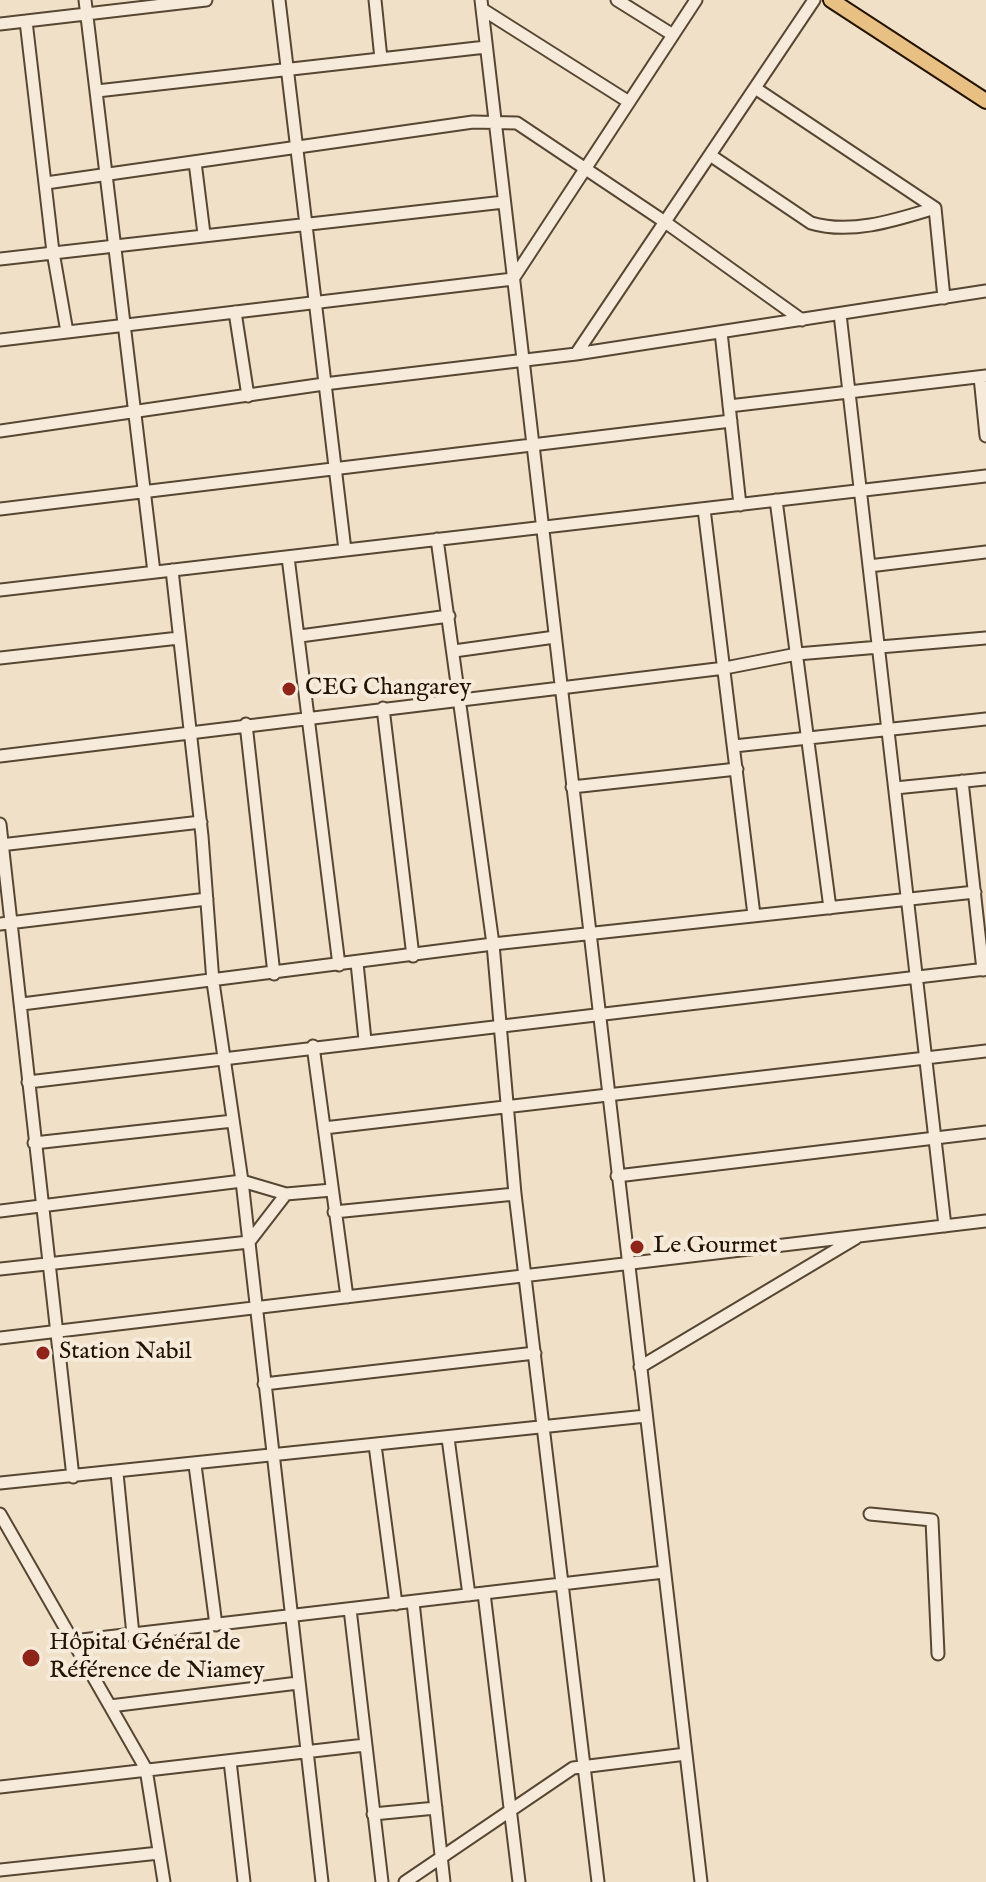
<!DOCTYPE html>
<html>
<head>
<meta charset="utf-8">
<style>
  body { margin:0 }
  canvas { display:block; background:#f1e0c8 }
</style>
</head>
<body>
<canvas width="986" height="1882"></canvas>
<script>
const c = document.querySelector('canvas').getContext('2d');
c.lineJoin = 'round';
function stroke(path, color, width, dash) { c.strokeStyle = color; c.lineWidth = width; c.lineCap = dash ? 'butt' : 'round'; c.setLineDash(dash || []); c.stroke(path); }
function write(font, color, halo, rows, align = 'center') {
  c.font = font + ' "IM FELL English",serif'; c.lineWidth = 8; c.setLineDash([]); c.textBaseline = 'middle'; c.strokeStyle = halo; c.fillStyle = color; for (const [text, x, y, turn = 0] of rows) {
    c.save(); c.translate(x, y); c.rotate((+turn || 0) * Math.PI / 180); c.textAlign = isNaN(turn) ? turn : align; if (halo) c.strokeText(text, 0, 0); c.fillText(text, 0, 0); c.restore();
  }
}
const minor = new Path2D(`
  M85,0L154,572
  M279,0L345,550
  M375,0L381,59
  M481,0L701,1882
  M617,0L673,35
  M482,9L629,102
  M26,21L53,252L67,332
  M0,24L206,0
  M755,88L935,208L944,298
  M97,91L486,47
  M710,155L811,223C851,235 896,220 935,208
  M195,162L204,234
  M46,183L473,122L517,123L665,222L802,320
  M0,259L504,202
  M235,312L248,396
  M840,314L945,1226
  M721,332L740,505
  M0,340L513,279L696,0
  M576,354L814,0
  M980,377L986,436
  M729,406L986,376
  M0,431L324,384L576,354L986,291
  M776,500L830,908
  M0,509L731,421
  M704,509L754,915
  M437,539L493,944L515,1194L598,1882
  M288,557L339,965
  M869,566L986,552
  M172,570L202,836L213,982L242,1181L322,1882
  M0,590L986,476
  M300,636L449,616
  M454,651L555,637
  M0,658L179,638
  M383,708L413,956
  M246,724L274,974
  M734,746L986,719
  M0,756L725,668L797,654L986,638
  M962,781L983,970
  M572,787L737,769
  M895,788L986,779
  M0,824L73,1477
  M0,845L201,822
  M0,924L207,899
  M357,963L365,1040
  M22,1004L493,944L975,892
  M313,1046L347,1297
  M28,1082L986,969
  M324,1128L986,1051
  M34,1143L233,1121
  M617,1176L986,1132
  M0,1211L242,1181L286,1194L332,1190
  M334,1212L515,1194
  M0,1269L249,1242L286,1194
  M0,1338L986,1221
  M640,1367L856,1238
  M264,1384L535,1353
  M448,1438L469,1595
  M375,1445L396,1604
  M195,1465L216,1625
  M117,1473L133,1635
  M0,1483L646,1416
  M0,1514L146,1769L164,1882
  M870,1514L932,1520L938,1654
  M484,1593L519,1882
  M413,1602L444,1882
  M350,1609L382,1882
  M73,1641L664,1572
  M110,1706L298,1683
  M230,1761L244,1882
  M0,1787L365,1745
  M373,1814L436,1808
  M0,1870L159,1853
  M405,1882L573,1768L686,1754`);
const major = new Path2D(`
  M831,0L986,101`);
stroke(minor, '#564632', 15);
stroke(major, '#231200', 18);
stroke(minor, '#f6ebdb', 11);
stroke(major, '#e8c084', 14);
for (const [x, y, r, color] of [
  [289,689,8,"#8f2418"],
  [637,1247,8,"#8f2418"],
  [43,1353,8,"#8f2418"],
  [31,1658,10,"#8f2418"]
]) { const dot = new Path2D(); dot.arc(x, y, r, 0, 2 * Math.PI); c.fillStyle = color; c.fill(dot); stroke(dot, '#f6ebdb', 3); }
write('24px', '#231200', '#f6ebdb', [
  ["CEG Changarey",305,689],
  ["Le Gourmet",653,1247],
  ["Station Nabil",59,1353],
  ["Hôpital Général de",49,1644],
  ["Référence de Niamey",49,1672]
], 'left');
</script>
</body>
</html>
